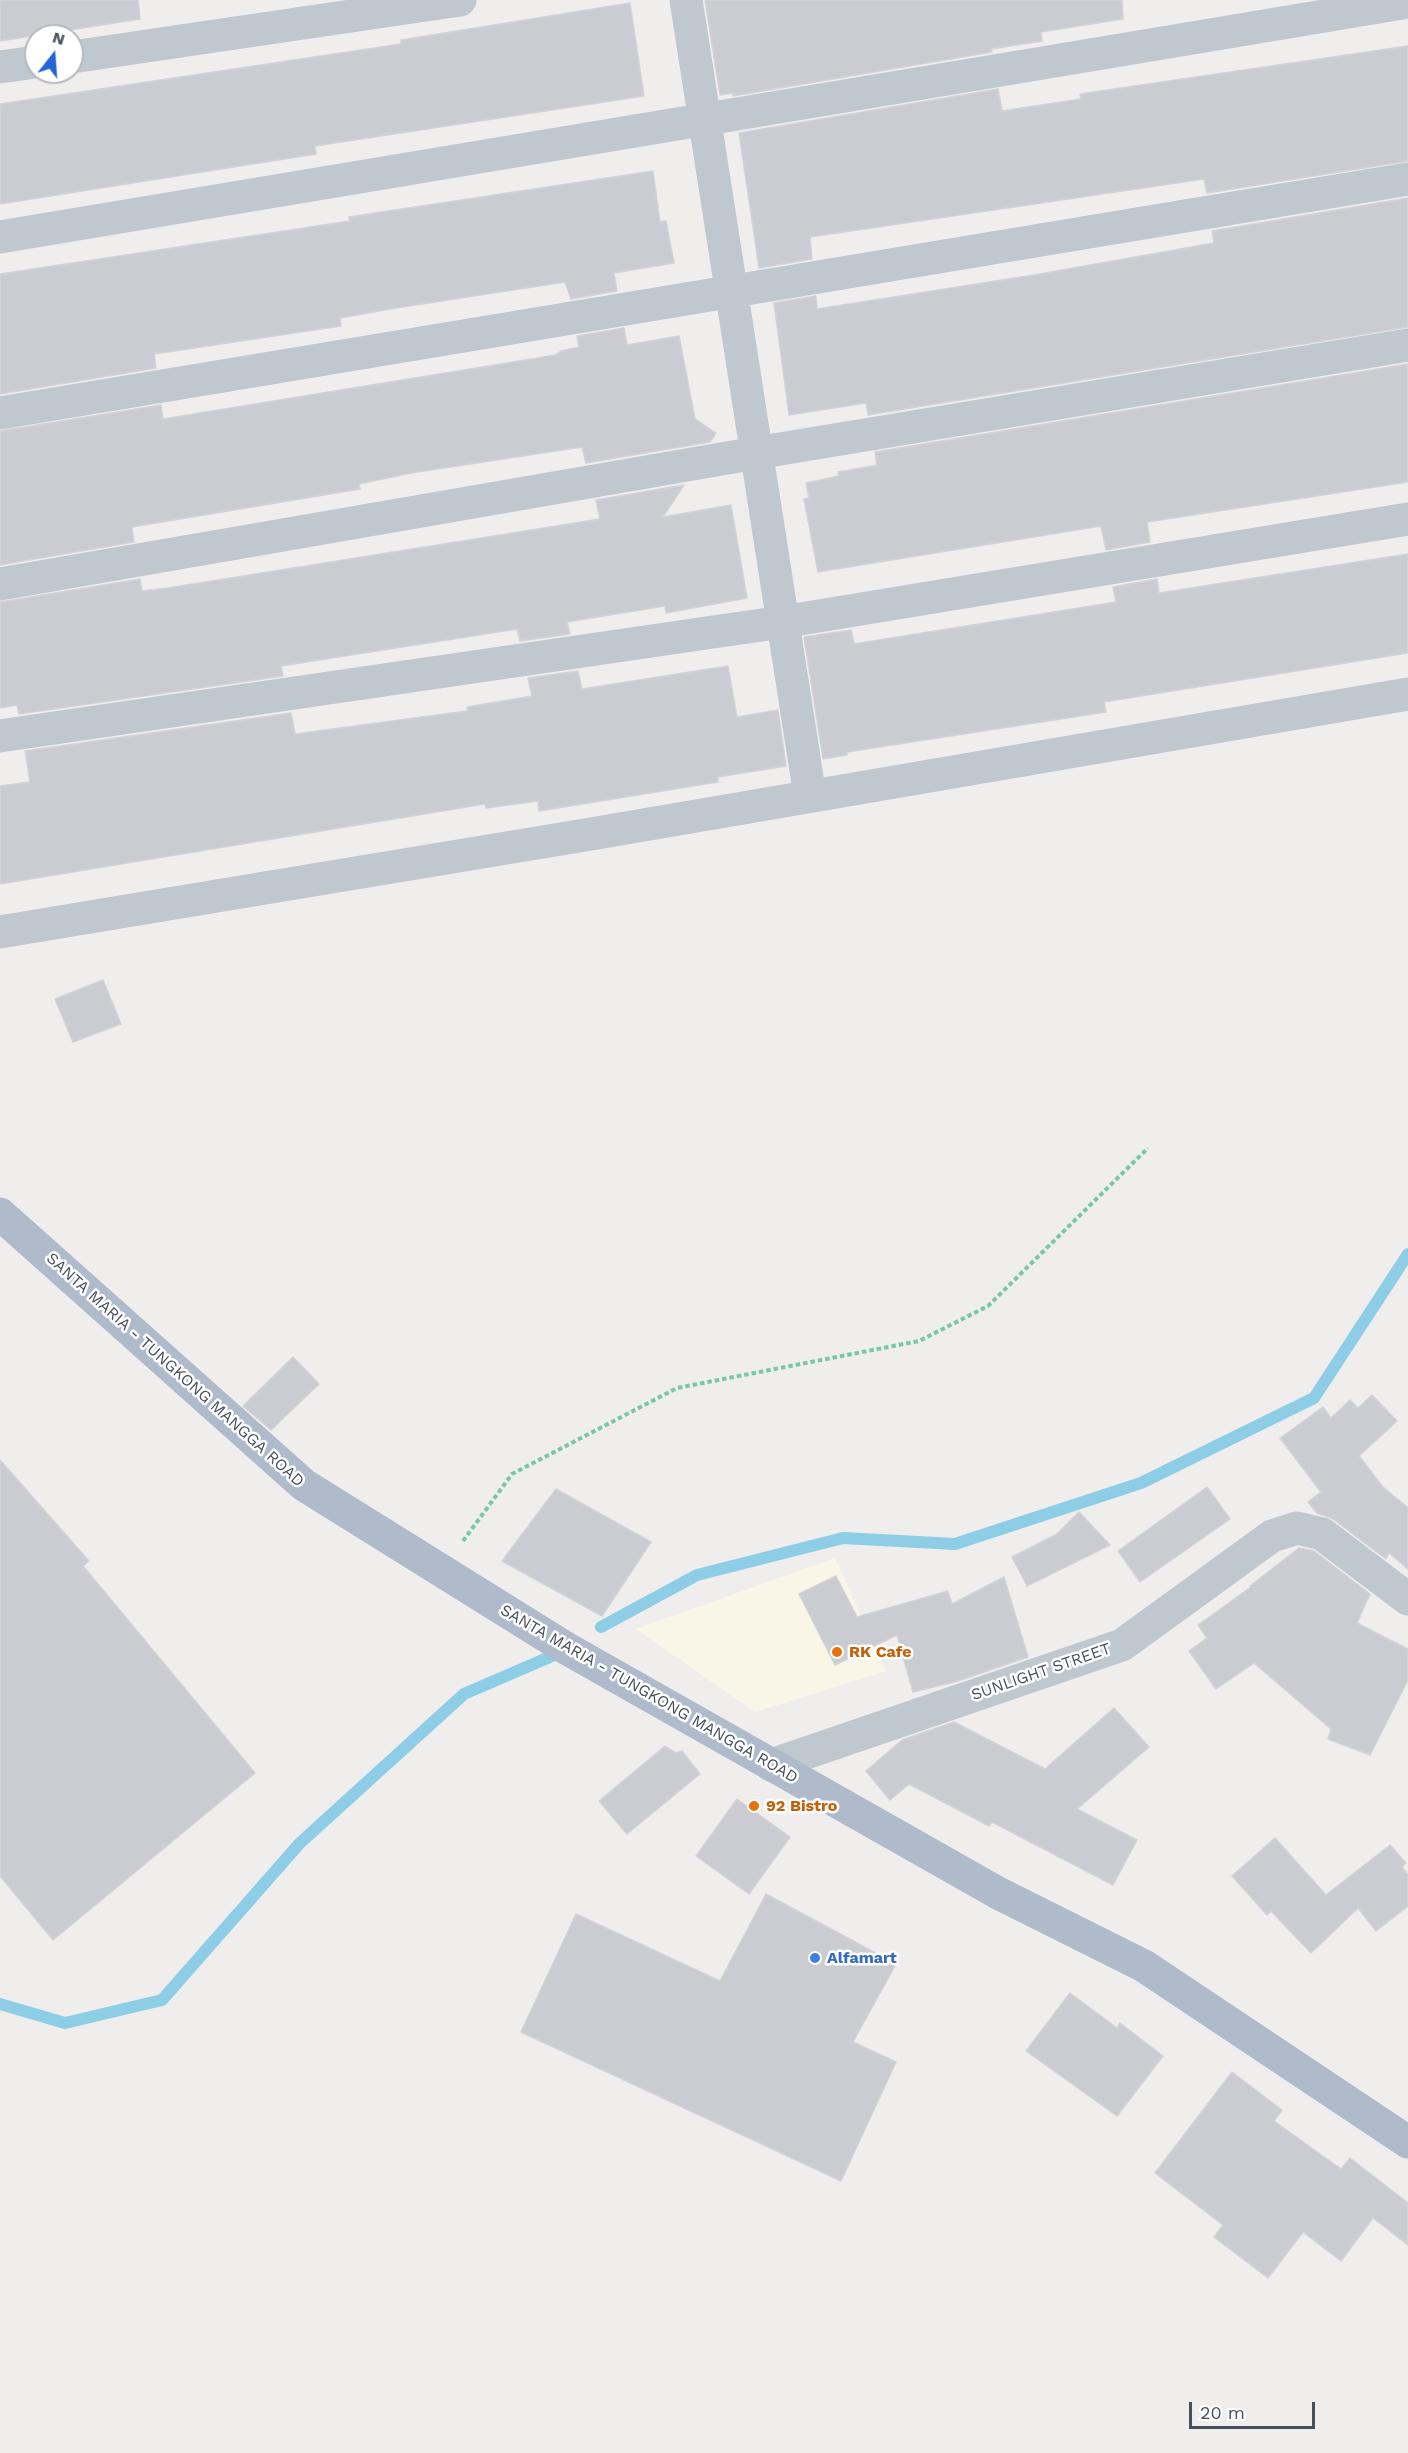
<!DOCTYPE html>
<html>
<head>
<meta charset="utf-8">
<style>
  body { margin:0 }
  #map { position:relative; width:1408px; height:2453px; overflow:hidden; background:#f0eded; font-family:"Work Sans",sans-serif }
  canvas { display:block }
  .north { position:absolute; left:24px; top:24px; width:60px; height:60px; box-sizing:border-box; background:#fff; border:2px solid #b5b9bd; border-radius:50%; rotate:17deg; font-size:16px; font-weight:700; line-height:24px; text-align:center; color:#474f59 }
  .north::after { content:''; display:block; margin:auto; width:21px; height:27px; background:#2564d3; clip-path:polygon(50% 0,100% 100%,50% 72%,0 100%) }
  .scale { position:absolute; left:1189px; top:2402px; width:126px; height:27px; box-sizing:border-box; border:3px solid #474f59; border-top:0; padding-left:8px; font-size:18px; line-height:21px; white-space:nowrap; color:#474f59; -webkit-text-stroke:4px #fff; paint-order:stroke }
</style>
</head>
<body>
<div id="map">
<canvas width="1408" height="2453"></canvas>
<div class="north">N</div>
<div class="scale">20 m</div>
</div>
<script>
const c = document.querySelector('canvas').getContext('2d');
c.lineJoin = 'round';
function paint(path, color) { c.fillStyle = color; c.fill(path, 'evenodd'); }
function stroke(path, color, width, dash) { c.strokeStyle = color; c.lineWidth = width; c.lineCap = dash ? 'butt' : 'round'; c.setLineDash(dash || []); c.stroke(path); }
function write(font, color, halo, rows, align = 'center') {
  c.font = font + ' "Work Sans",sans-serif'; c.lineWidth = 5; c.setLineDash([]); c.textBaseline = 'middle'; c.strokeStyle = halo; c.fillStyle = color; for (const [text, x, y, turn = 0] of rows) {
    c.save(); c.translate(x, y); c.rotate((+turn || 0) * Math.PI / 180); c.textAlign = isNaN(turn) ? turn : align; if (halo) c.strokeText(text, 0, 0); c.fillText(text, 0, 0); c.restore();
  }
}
paint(new Path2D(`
  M835,1558L886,1671L755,1712L636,1629Z`), '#faf6e7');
stroke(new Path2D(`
  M601,1627L697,1575L843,1538L955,1544L1141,1483L1314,1398L1408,1254
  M0,2004L65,2023L162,2000L300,1843L464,1694L552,1656`), '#8ecde6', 12);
const building = new Path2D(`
  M0,0H138L140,19L0,41Z
  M705,0H1122L1123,19L1041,32L1042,41L991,49L992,52L733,96V93L720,95Z
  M630,3L644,96L315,146L316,154L0,204V104L401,44V40Z
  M1408,46V161L1207,193L1204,179L810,237L812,259L759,268L739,133L998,89L1002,111L1081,99L1080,94Z
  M653,171L660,222L666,221L674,263L614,273L617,291L571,299L565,282L396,308L340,318L341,326L154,354L156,368L0,394V274L350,221L349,217Z
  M1408,198V327L868,415L866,403L789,415L774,303L816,296L817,309L1034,275L1214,243L1212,231Z
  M624,328L627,345L679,336L695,419L716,433L710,442L586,463L582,447L411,473L359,484L360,489L132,527L134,542L0,565V431L161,405L163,419L556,355L561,351L579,347L577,336Z
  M1408,364V482L1147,522L1150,542L1106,550L1101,526L818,572L804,499L809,498L806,483L839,476L838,472L877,465L875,452Z
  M684,485L663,517L731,505L747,598L666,613L665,606L567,622L570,634L520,641L517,629L281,666L283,676L19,714L17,705L0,708V602L140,579L142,591L168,588L600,519L596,500Z
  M1408,554V653L1104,702L1106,712L847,752V755L823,759L804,637L851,630L854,644L1116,602L1113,587L1157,579L1159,593Z
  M728,666L737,717L778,710L786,766L718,777V782L539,811L538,801L486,808L485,804L0,884V786L30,782L25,751L291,713L295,734L467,711V707L532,696L528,678L578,671L582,689Z
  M103,980L121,1024L73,1042L55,999Z
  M293,1357L319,1384L271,1430L243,1406Z
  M1372,1395L1397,1421L1359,1456L1383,1487L1408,1508V1569L1389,1553L1386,1559L1333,1519L1317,1513L1308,1502L1321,1492L1280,1438L1323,1407L1331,1418L1350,1400L1358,1408Z
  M0,1460L89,1561L83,1566L255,1773L53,1940L0,1876Z
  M1207,1487L1230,1519L1140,1582L1118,1551Z
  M556,1489L651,1542L602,1616L502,1561Z
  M1079,1512L1110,1545L1027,1586L1012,1557L1057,1534Z
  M1299,1548L1314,1551L1370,1594L1357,1623L1408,1649V1680L1370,1755L1328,1739L1331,1729L1254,1663L1216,1689L1189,1651L1207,1638L1198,1625L1251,1587L1250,1586Z
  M836,1576L857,1617L948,1591L952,1604L1004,1577L1028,1657L958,1681L913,1692L897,1635L835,1665L799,1594Z
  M1114,1708L1149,1747L1077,1809L1137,1840L1113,1885L992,1822L989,1826L909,1784L890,1800L866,1771L902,1740L954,1722L1045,1769Z
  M665,1746L676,1753L682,1751L700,1774L627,1834L599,1801Z
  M737,1799L790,1837L749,1894L696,1856Z
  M1275,1838L1326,1895L1390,1845L1406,1863L1402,1867L1408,1875V1906L1376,1931L1358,1908L1311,1953L1271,1911L1267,1915L1232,1876Z
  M766,1894L896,1964L853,2042L896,2062L841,2181L521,2032L576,1914L720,1981Z
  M1070,1993L1117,2028L1120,2023L1163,2056L1117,2116L1026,2051Z
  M1232,2072L1282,2110L1274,2121L1341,2169L1350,2158L1408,2203V2245L1373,2218L1341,2261L1303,2232L1268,2278L1214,2237L1223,2225L1155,2173Z`);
paint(building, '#caccd2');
stroke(building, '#d2d3d9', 1.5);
stroke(new Path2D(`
  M463,1541L512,1474L677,1388L919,1341L988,1306L1148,1148`), '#78c7a6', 4, [4.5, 3]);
stroke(new Path2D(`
  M686,0L810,796
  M72,57L460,0
  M0,67L36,62
  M0,237L1408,2
  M0,413L1408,179
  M0,584L756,453L1408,345
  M0,736L782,622L1408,519
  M0,932L597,833L1408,694
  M771,1765L1122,1645L1272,1536L1297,1528L1322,1534L1408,1599`), '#bfc7cf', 33);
stroke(new Path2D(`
  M0,1214L304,1485L564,1647L998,1893L1144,1966L1408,2142`), '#afbbcb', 33);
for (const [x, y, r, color] of [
  [837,1652,6,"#e8710a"],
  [754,1806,6,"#e8710a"],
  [815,1958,6,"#3f7fe0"]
]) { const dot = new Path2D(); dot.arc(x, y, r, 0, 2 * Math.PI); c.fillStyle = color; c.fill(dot); stroke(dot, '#fff', 2); }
write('16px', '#474f59', '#fff', [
  ["SANTA MARIA - TUNGKONG MANGGA ROAD",175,1370,42],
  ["SUNLIGHT STREET",1041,1672,-19],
  ["SANTA MARIA - TUNGKONG MANGGA ROAD",649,1694,30]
]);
write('bold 16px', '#c56008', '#fff', [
  ["RK Cafe",849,1652],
  ["92 Bistro",766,1806]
], 'left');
write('bold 16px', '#366cbe', '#fff', [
  ["Alfamart",827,1958]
], 'left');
</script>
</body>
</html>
